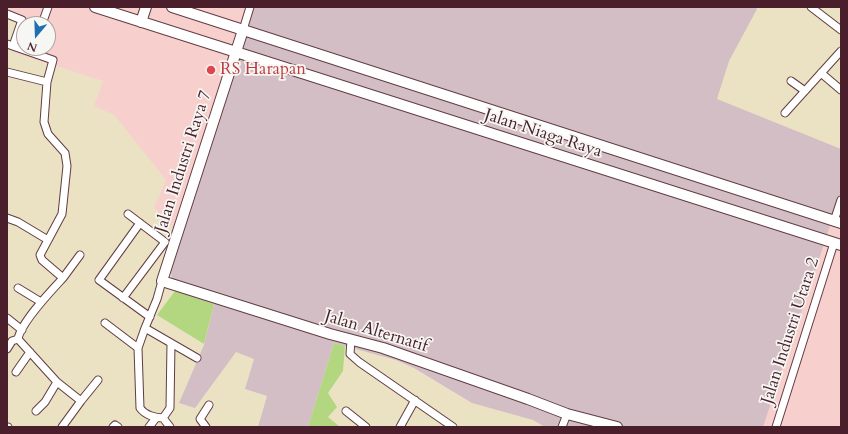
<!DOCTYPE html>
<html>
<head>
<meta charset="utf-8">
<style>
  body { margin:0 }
  #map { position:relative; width:848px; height:434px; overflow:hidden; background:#ebe2c4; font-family:Cardo,serif }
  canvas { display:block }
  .frame { position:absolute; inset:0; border:8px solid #4a1f2b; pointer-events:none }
  .north { position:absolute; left:16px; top:16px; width:40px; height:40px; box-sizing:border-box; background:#f6f6f2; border:1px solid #b1a0a2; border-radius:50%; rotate:199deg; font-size:11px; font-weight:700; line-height:16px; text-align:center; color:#4a1f2b }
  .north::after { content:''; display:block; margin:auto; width:14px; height:18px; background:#1f6fb2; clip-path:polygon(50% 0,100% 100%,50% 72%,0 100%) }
</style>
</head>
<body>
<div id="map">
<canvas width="848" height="434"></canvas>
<div class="frame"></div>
<div class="north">N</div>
</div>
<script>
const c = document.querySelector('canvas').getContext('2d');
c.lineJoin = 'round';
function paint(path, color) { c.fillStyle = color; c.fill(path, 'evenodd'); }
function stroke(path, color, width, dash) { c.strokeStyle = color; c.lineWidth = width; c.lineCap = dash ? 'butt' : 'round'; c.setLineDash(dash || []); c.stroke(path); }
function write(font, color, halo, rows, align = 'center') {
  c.font = font + ' Cardo,serif'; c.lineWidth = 3.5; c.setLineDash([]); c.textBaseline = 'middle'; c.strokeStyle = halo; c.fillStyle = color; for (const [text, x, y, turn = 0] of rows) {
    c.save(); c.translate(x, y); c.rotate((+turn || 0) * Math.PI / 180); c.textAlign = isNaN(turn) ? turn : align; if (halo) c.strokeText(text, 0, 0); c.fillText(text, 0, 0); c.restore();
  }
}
paint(new Path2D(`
  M7,7H248L179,235L154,207L166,180L114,115L94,106L103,81L12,52L21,19L7,14ZM24,24H48V48H24Z
  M841,193V427H763L822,251Z`), '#f7d0ce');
paint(new Path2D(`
  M248,7H755L757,9L729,61L717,99L841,149V193L763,427H545L533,420L472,403L414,368L396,360L334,343L308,427H258L267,396L245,389L254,359L236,352L195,408L179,403L204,345L214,304L175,291L169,266Z`), '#d2bec4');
paint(new Path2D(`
  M175,291L214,304L204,344L157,315Z
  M334,343L345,346L343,371L328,393L337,407L328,417L340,427H308Z`), '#b3d780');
const street = new Path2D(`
  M811,7L841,30
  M7,14L22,20L13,46
  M42,24L48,7
  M243,30L250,7
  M7,44L53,60L47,82L44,122L48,134L65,153L67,166L62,214L40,255L42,260L63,278C51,291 21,322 18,339L57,382L81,401L62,427
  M7,72L47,82
  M821,73L841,90
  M791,81L805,91
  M785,113L841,51
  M7,218L18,222L48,240
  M834,221L841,200
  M140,223L99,280L150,317
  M63,278L80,255
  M162,281L157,299L145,328L197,358
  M18,288L41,302
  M123,298L165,242L128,214
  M7,318L22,330
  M105,323L138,348
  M145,328L138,348L140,408C145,415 155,418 163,418L170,427
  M351,340L350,354L359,362L453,427
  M7,349L12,341L18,339
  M16,372L30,352
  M81,401L98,380
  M36,411L45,402L57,382
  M346,411L366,427
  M163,418L170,408L171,343
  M7,427H8
  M113,427L115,425L118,427
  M149,427L156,418
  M206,427L200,419L209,405
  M400,427L415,400
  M562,427L567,414
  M776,427L834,243`);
const secondary = new Path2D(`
  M95,7L841,245
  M172,7L841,223
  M141,22L146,7
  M243,30L162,281L330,334L383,348L528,399L567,414L617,427`);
stroke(street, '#623c42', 9);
stroke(secondary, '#623c42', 12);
stroke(street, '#fff', 7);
stroke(secondary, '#fff', 10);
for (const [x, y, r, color] of [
  [211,70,5,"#e0444e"]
]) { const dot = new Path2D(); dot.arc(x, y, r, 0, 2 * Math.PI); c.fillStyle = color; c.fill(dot); stroke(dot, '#f6f6f2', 1.5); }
write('17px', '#be3a42', '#f6f6f2', [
  ["RS Harapan",220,70]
], 'left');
write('17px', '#4a1f2b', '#f6f6f2', [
  ["Jalan Niaga Raya",543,134,18],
  ["Jalan Industri Raya 7",184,162,-72],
  ["Jalan Industri Utara 2",791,331,-72],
  ["Jalan Alternatif",376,332,17]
]);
</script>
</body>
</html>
